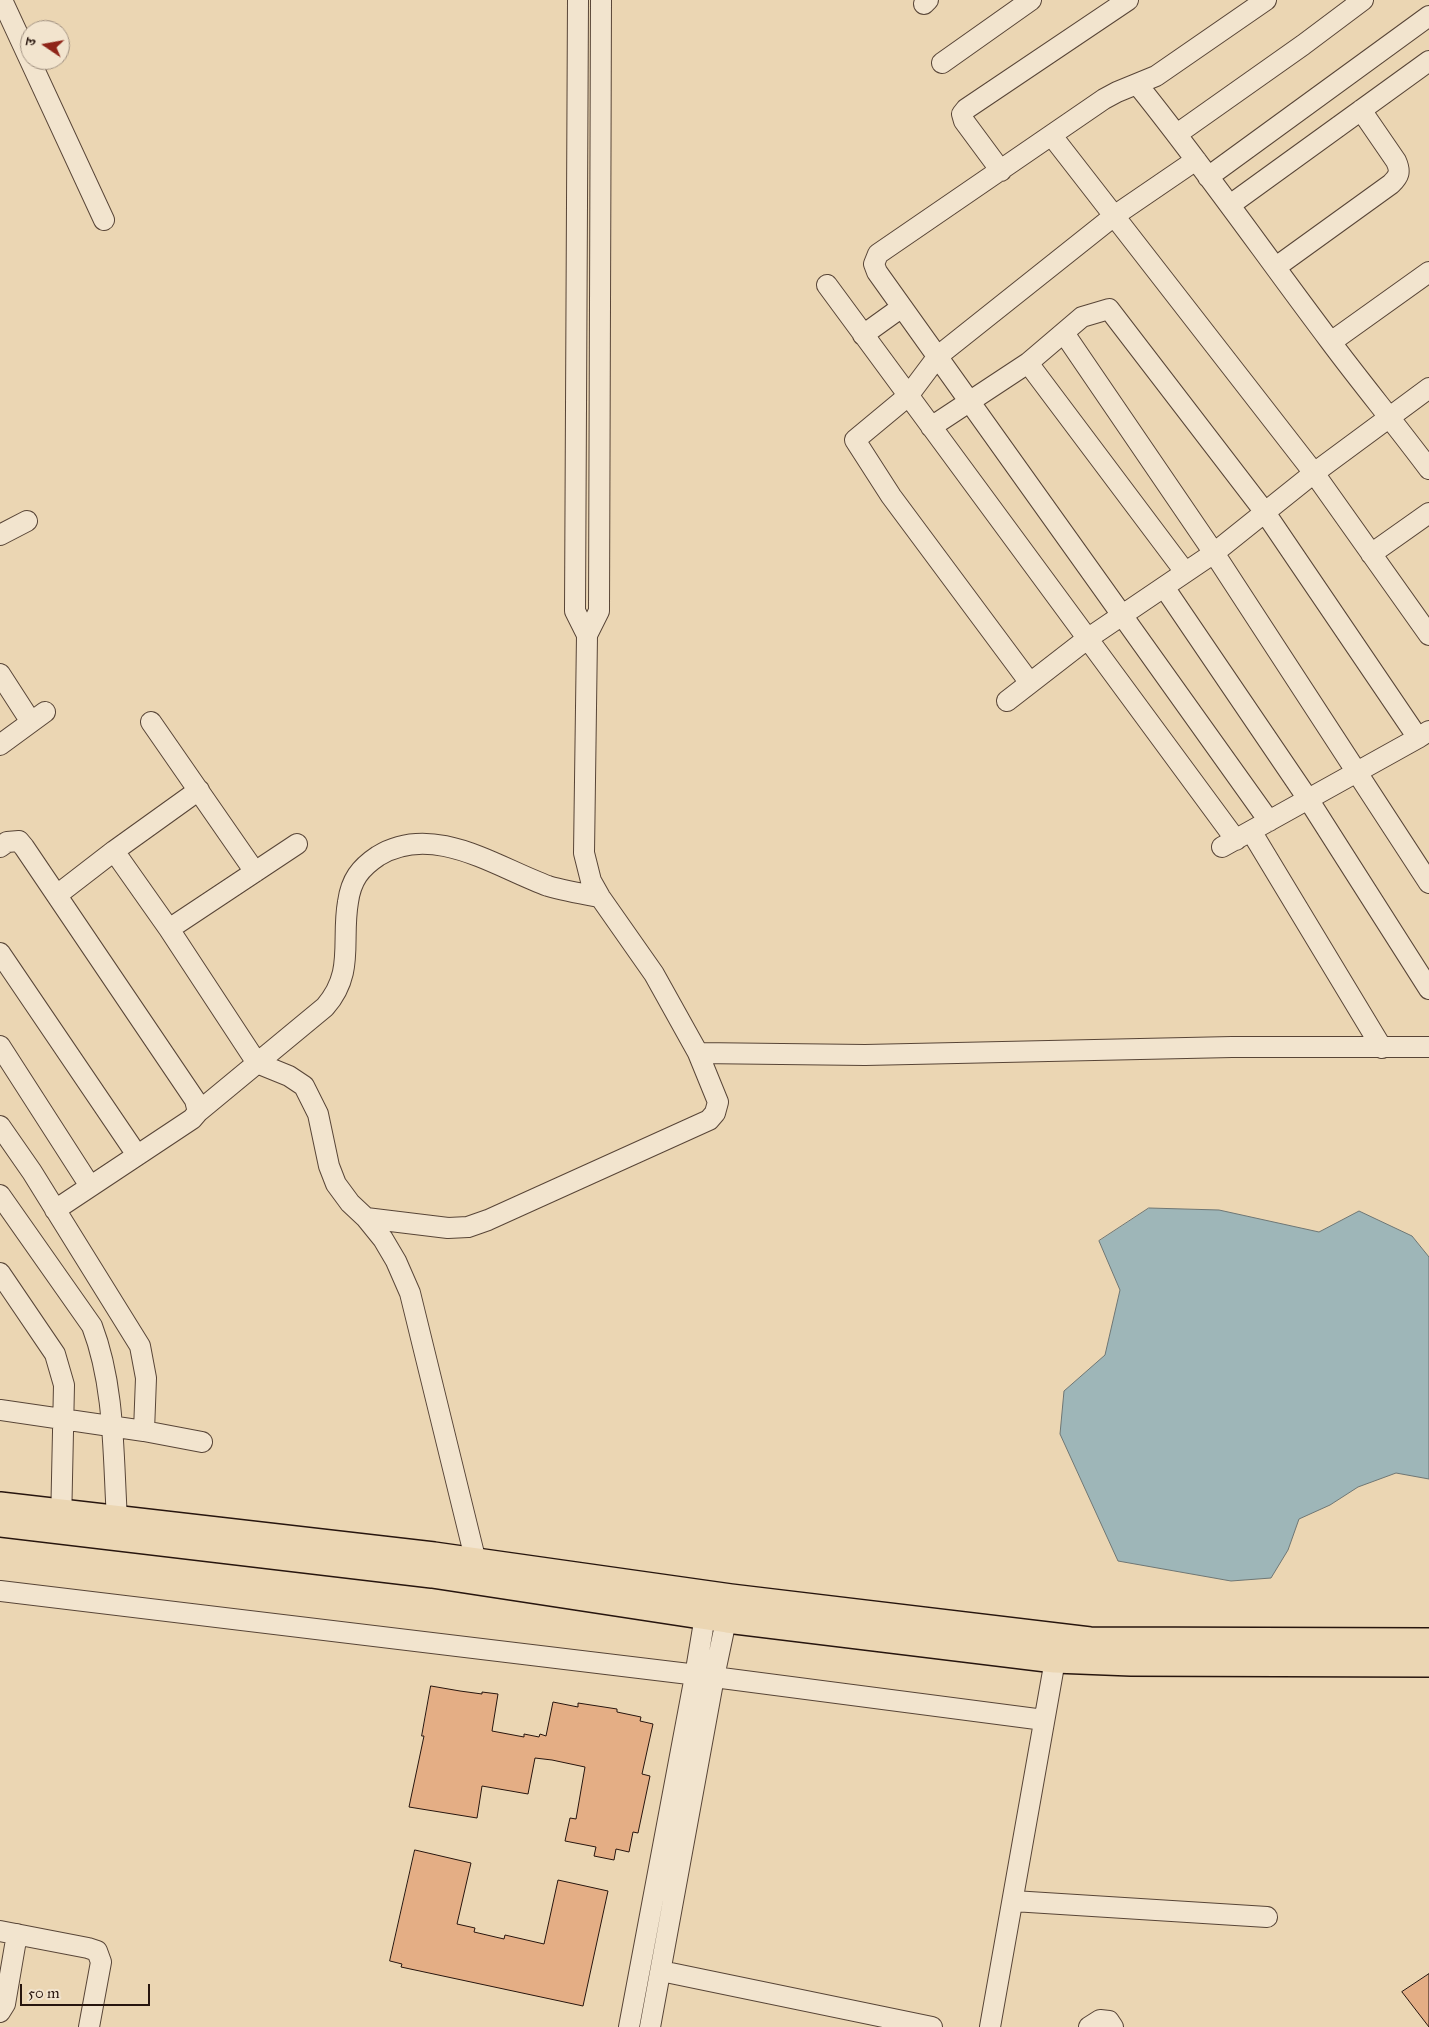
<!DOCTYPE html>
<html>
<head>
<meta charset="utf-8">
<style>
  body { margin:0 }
  #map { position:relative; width:1429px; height:2027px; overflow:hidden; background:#ebd6b3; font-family:"IM FELL Great Primer","Noto Serif Devanagari",serif }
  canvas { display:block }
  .north { position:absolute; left:20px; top:20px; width:50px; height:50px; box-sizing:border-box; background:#f2e4ce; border:1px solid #a19181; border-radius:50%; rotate:282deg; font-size:14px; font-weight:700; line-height:20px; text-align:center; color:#27150e }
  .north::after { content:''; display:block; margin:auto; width:18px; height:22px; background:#8f2418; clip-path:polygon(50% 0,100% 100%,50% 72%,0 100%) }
  .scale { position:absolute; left:20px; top:1984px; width:130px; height:22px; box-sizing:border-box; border:2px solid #27150e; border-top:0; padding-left:6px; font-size:15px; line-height:18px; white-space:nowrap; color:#27150e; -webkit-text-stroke:4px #f2e4ce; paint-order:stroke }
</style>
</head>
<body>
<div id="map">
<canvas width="1429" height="2027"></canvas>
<div class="north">उ</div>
<div class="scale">50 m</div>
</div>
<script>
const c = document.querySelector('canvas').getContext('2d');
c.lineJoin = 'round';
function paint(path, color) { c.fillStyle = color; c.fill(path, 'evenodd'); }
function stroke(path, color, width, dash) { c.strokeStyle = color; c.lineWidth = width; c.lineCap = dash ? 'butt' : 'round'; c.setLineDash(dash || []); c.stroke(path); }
const water = new Path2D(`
  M1149,1208L1219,1210L1319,1232L1359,1211L1412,1236L1429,1257V1479L1396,1473L1358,1487L1330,1505L1299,1519L1288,1550L1271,1578L1231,1581L1118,1561L1060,1434L1064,1391L1105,1355L1120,1290L1099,1241Z`);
paint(water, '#9eb6b8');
stroke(water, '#6e7674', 1);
const building = new Path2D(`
  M431,1686L460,1691L482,1694V1692L498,1694L492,1731L524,1737V1734L539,1737L540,1734L546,1736L553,1702L578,1707V1703L617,1709V1712L641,1717L640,1721L653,1724L642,1774L650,1776L638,1833L633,1832L629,1852L616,1849L614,1860L594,1856L596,1847L565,1841L570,1818L576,1819L585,1767L552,1760L535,1758L528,1794L482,1786L477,1818L409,1807L424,1736H422Z
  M415,1850L471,1863L457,1924L475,1928L474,1932L504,1939L505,1935L544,1944L558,1880L608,1891L583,2006L401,1967L402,1964L390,1961Z
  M1429,1974V2027L1402,1992Z`);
paint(building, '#e4ae85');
stroke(building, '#27150e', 1);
const minor = new Path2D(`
  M2,0L104,220
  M1266,0L1156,76L1117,92L1104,99L878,254L874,264L877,272L1269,821
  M924,4L928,0
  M942,63L1031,0
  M1137,84C1204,167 1265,255 1330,341C1362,384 1397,426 1429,469
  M1177,134L1303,45L1363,0
  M1052,136L1314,473L1429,635
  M1001,171L964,121L962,114L966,109L1128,0
  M1208,177L1429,16
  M1230,205L1429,61
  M1276,267L1391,184C1399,176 1401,172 1396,161L1361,110
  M827,285L1236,840
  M863,335L902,307
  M1068,339L1214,553L1429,883
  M1331,342L1429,272
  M1028,363L1185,572
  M931,427L1028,363L1082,317L1109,309L1264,511L1418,738
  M0,535L27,521
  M1371,554L1429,513
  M1164,587L1308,799L1429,989
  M587,635L599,611L601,0
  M0,674L31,722
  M1030,683L891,496L855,440L908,396L938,356L1114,216L1196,160
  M1007,701L1087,639L1214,553L1314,473L1429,388
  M151,722L255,872
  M0,745L45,712
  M1251,831L1382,1048
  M0,847L7,842L19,841L24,847L195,1100L198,1112L192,1119L55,1210
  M1222,847L1418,738L1429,731
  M114,851L169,929L257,1063L289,1076L304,1086L318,1114L329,1166L336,1184L350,1203L366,1218L383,1239L396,1261L410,1293L476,1562
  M57,895L114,851L199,790
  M169,929L297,844
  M0,953L137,1155
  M0,1046L90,1186
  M698,1053L865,1055L1232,1047H1429
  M198,1112L325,1007C355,973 341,941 348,902C351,880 360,868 378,856C433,822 496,867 548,886C565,891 583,894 600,897
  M0,1126L32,1172L140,1346L146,1378L144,1431
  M0,1195L92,1326C115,1386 113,1455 117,1519
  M366,1218L448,1228L468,1227L488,1220L709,1120L715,1113L718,1102L698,1053L654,974L600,897L591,881L584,853L587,635L575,611L578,0
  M0,1273L55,1354L64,1385L61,1525
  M0,1410L144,1431L202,1442
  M0,1591L714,1677L1044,1720
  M1013,1901L1267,1917
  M0,1931L88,1948L97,1951L101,1962L89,2027
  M661,1971L932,2027
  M0,2012L5,2004L17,1934
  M629,2027L695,1676L707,1604
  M650,2027L714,1677L729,1606
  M990,2027L1055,1660
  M1089,2027L1100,2020L1109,2021L1113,2027`);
const major = new Path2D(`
  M0,1505L434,1555L731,1597L1090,1640L1429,1641
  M0,1524L432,1575L727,1620L1055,1660L1131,1663L1429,1664`);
stroke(minor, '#584537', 22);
stroke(major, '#27150e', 28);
stroke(minor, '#f2e4ce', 20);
stroke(major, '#ebd6b3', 25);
</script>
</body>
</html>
